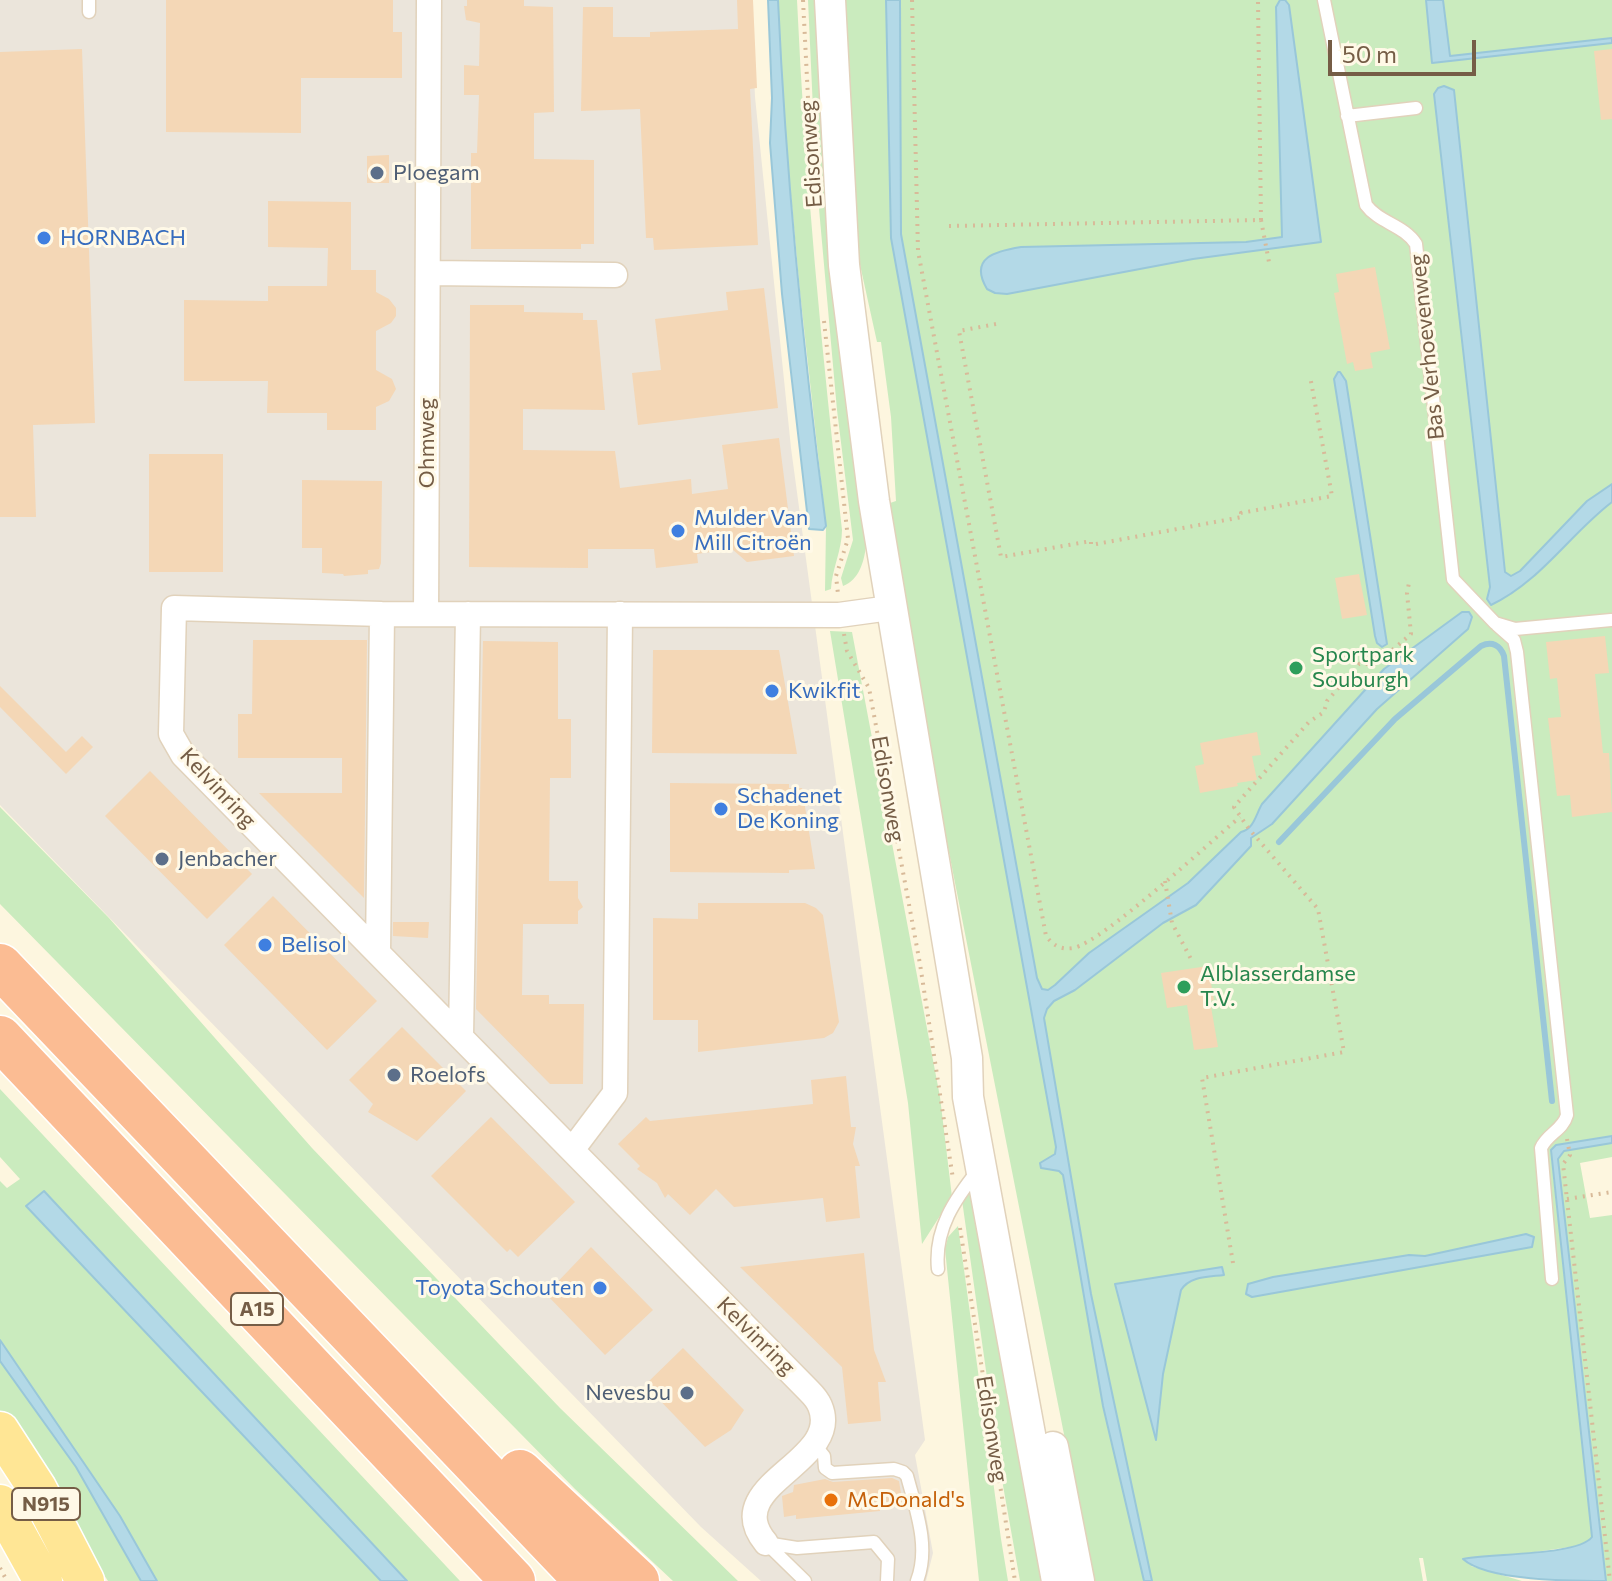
<!DOCTYPE html>
<html>
<head>
<meta charset="utf-8">
<style>
  body { margin:0 }
  #map { position:relative; width:1612px; height:1581px; overflow:hidden; background:#fdf6df; font-family:Commissioner,sans-serif }
  canvas { display:block }
  .scale { position:absolute; left:1328px; top:40px; width:148px; height:36px; box-sizing:border-box; border:4px solid #755d46; border-top:0; padding-left:10px; font-size:24px; line-height:28px; white-space:nowrap; color:#755d46; -webkit-text-stroke:6px #fff9e7; paint-order:stroke }
</style>
</head>
<body>
<div id="map">
<canvas width="1612" height="1581"></canvas>
<div class="scale">50 m</div>
</div>
<script>
const c = document.querySelector('canvas').getContext('2d');
c.lineJoin = 'round';
function paint(path, color) { c.fillStyle = color; c.fill(path, 'evenodd'); }
function stroke(path, color, width, dash) { c.strokeStyle = color; c.lineWidth = width; c.lineCap = dash ? 'butt' : 'round'; c.setLineDash(dash || []); c.stroke(path); }
function write(font, color, halo, rows, align = 'center') {
  c.font = font + ' Commissioner,sans-serif'; c.lineWidth = 6; c.setLineDash([]); c.textBaseline = 'middle'; c.strokeStyle = halo; c.fillStyle = color; for (const [text, x, y, turn = 0] of rows) {
    c.save(); c.translate(x, y); c.rotate((+turn || 0) * Math.PI / 180); c.textAlign = isNaN(turn) ? turn : align; if (halo) c.strokeText(text, 0, 0); c.fillText(text, 0, 0); c.restore();
  }
}
paint(new Path2D(`
  M0,0H751L755,97L791,448L925,1440L915,1455L933,1553L926,1581H761L701,1527L0,805Z`), '#ebe5db');
paint(new Path2D(`
  M778,0H797C805,177 822,354 842,530C842,550 832,569 831,589L825,591L826,526L800,292L782,98Z
  M808,0H820L866,546C864,562 859,580 843,586L841,578L853,540L837,410L816,175Z
  M840,0H886L891,238L1056,1147L1055,1154L1040,1164L1042,1168L1059,1171L1063,1175L1103,1406L1144,1581H1093L923,721L906,621L890,503L896,501L891,417L881,342H877L857,251Z
  M900,0H1612V1136L1556,1145L1551,1154L1592,1537L1584,1545L1521,1554L1471,1566L1522,1581H1427L1423,1558H1419L1423,1581H1152L1091,1294L1044,1018L901,234Z
  M830,631L852,632L940,1097L952,1197L922,1244L908,1103Z
  M0,807L109,918L312,1148L560,1408L738,1581H673L575,1489L0,904Z
  M0,1089L460,1581H407L44,1191L27,1207L381,1581H157L120,1516L0,1340V1181L7,1188L20,1179L0,1157Z
  M1612,1143V1157L1580,1163L1590,1218L1612,1215V1581H1606L1558,1159L1563,1151Z
  M974,1183L1046,1581H1020L999,1463L962,1200Z
  M958,1226L1001,1539L1008,1581H979L945,1249L948,1237Z
  M0,1361L76,1467L141,1581H108L0,1414Z`), '#caebbe');
const water = new Path2D(`
  M768,0H778C786,176 803,351 826,526L823,530L809,529L782,294L770,143L772,98Z
  M886,0H900L901,234L1037,978L1042,989L1048,990L1055,985L1089,953L1188,883L1241,832C1254,829 1256,814 1262,804L1384,669L1462,612H1469L1472,617L1468,629L1377,709L1272,824L1251,838V846L1196,905L1163,923L1075,990L1054,1001L1047,1009L1044,1018L1091,1294L1152,1581H1144L1103,1406L1063,1175L1059,1171L1041,1168L1040,1163L1055,1154L1056,1147L891,238Z
  M1280,0H1285L1289,5L1321,242L1193,259L1007,294L995,293L987,289C968,257 997,251 1021,247L1246,242L1282,237L1276,7Z
  M1426,0H1443L1450,56L1612,38V43L1432,63Z
  M1444,86L1454,90L1505,572L1511,576L1520,571L1587,501L1612,484V502C1570,534 1540,582 1491,605L1487,599L1490,587L1434,94L1438,88Z
  M1338,372H1340L1346,381L1387,644L1382,647L1377,643L1375,636L1334,379Z
  M1612,1136V1143L1564,1151L1558,1159L1606,1581C1571,1581 1487,1581 1463,1559C1489,1553 1578,1556 1592,1537L1551,1150L1556,1145Z
  M44,1191L407,1581H381L26,1206Z
  M1526,1234L1534,1237L1532,1247L1252,1297L1246,1294L1248,1284L1273,1277L1409,1255L1425,1256Z
  M1222,1267L1224,1275C1208,1277 1190,1276 1181,1290L1163,1374L1156,1440L1115,1284Z
  M0,1340L120,1516L157,1581H141L76,1467L0,1361Z`);
paint(water, '#b3d9e7');
stroke(water, '#99c7d9', 2);
stroke(new Path2D(`
  M1279,842L1395,719L1481,646C1492,641 1500,645 1504,656L1552,1101`), '#99c7d9', 6);
paint(new Path2D(`
  M166,0H393V32H402V78H301V133L166,132Z
  M467,0H524V6L553,7L554,112L534,113V159L594,160V244H581V249H471V153H477L479,95H464V65L479,66L480,23L466,20L464,6H467Z
  M737,0H753L757,88L750,89L758,245L654,250L653,238H646L640,109L581,111L583,7H613V37H650V32L738,29Z
  M82,49L95,423L33,425L36,517H0V52Z
  M1612,49V119L1601,120L1594,51Z
  M389,155V183H367V156Z
  M268,201L351,202V270H376V292L389,299L396,308V316L391,323L376,331V370L392,379L396,389L389,401L376,407V430H327V413H267L268,381H184V300L268,301V286H327L328,248L268,247Z
  M1375,267L1390,349L1370,353L1373,368L1355,371L1353,362L1347,364L1334,293L1339,292L1336,274Z
  M764,288L778,408L638,425L632,373L661,370L655,319L728,310L726,292Z
  M470,305H524V312L583,313V320H597L605,410L523,409V450L615,451L620,488L691,479L692,494L728,489L722,445L779,438L794,556L747,562L732,549L697,554L698,563L656,568L654,549H588V568L469,567Z
  M149,454H223V572H149Z
  M302,480L382,481L381,563L379,569L368,570V574L344,576L343,574L322,573V548H302Z
  M1359,574L1367,615L1342,619L1335,578Z
  M1605,636L1609,673L1595,674L1603,753H1609L1612,812L1572,817L1570,795L1557,796L1548,718L1561,717L1557,678L1550,679L1546,642Z
  M253,640H367L364,898L259,793H342V758H238V714H252Z
  M483,641L558,642V719H571V778H550L549,881H578V898L583,907L578,911V924H523L522,995H549V1004H584L583,1084H550L476,1009Z
  M653,650H779L797,754L652,753Z
  M0,686L66,752L82,736L93,747L66,774L0,707Z
  M1257,732L1261,755L1252,756L1257,780L1237,783L1238,786L1200,793L1195,766L1204,764L1200,743Z
  M150,771L252,874L207,919L105,816Z
  M670,783L789,784V788H802L815,869L789,870V873L670,872Z
  M273,896L377,1001L327,1050L224,945Z
  M698,903H805L816,908L823,915L839,1022L833,1033L824,1038L698,1052V1020H653V918L698,919Z
  M393,922H429L428,938L393,936Z
  M1208,966L1214,1000L1210,1001L1218,1047L1194,1050L1187,1005L1167,1008L1161,973Z
  M402,1027L466,1091L417,1141L368,1112L373,1104L349,1080Z
  M846,1076L851,1127H856L853,1144L860,1166H855L860,1218L826,1222L823,1198L734,1207L716,1189L690,1215L668,1194L665,1198L657,1183L637,1169L640,1166L618,1144L646,1117L650,1121L813,1104L811,1080Z
  M491,1117L575,1202L518,1257L510,1249L507,1252L431,1176Z
  M591,1247L653,1310L605,1355L546,1294Z
  M864,1253L874,1350L886,1382H878L881,1421L848,1424L842,1367L740,1267Z
  M683,1348L744,1410L731,1430L705,1447L645,1385Z
  M892,1478L899,1481L903,1506L880,1509V1511L796,1519V1515L784,1517L782,1496L793,1492L794,1485L825,1479L833,1482Z`), '#f4d7b6');
const service = new Path2D(`
  M89,0V12
  M1324,0L1366,205C1379,223 1404,225 1416,244L1453,579L1495,623L1515,629L1611,620
  M1347,116L1416,108
  M1497,625L1514,640L1517,652L1567,1115C1563,1130 1547,1134 1541,1148L1552,1279
  M938,1269C934,1229 955,1199 979,1169
  M814,1444L824,1456L825,1468L832,1473L894,1469L903,1472L907,1476C916,1510 930,1547 917,1581
  M805,1581L766,1543L797,1548L874,1542L888,1559L887,1581`);
const minor = new Path2D(`
  M428,273L615,275
  M426,614L429,0
  M378,953L382,614
  M461,1037L468,614
  M572,1150L615,1093L620,614
  M766,1543C717,1484 844,1463 820,1406C818,1401 813,1395 809,1391L183,755L171,734L174,608L382,614L839,615L890,608`);
const tertiary = new Path2D(`
  M830,0L844,265L874,501L967,1058L968,1097L1057,1581
  M1053,1447L1079,1581`);
const primary = new Path2D(`
  M0,1431L37,1488L85,1581
  M0,1504L43,1581`);
const motorway = new Path2D(`
  M0,966L587,1581
  M0,1038L513,1581
  M520,1472L637,1581`);
stroke(service, '#e1d2bb', 15);
stroke(minor, '#e1d2bb', 27);
stroke(tertiary, '#e1d2bb', 33);
stroke(primary, '#fff', 41);
stroke(motorway, '#fff', 47);
stroke(new Path2D(`
  M803,0L811,157
  M912,0L918,251L1046,936C1053,945 1060,950 1073,948C1102,943 1211,841 1240,817
  M1261,220L1269,262
  M949,226L1261,220L1258,0
  M824,321L848,539L836,576L838,594
  M996,324L959,331L1001,557L1091,541V545L1242,517L1241,513L1332,496L1310,376
  M844,634L847,651L869,688L920,964L953,1179
  M1165,881L1172,923L1192,961
  M1567,1139L1570,1155L1563,1164L1610,1581
  M1567,1199L1612,1192
  M960,1228L1015,1581
  M1233,1263L1202,1078L1344,1052L1318,909L1249,829L1234,807L1309,722L1324,712L1327,701L1359,664H1376L1411,634L1407,593L1409,583
  M0,1568L7,1581`), '#d8ba99', 4, [2, 6]);
stroke(service, '#fff', 12);
stroke(minor, '#fff', 24);
stroke(tertiary, '#fff', 30);
stroke(primary, '#ffe695', 38);
stroke(motorway, '#fbbc93', 44);
for (const [x, y, r, color] of [
  [377,173,8,"#5c6f8a"],
  [44,238,8,"#3f7fe0"],
  [678,531,8,"#3f7fe0"],
  [1296,668,8,"#2e9e5b"],
  [772,691,8,"#3f7fe0"],
  [721,809,8,"#3f7fe0"],
  [162,859,8,"#5c6f8a"],
  [265,945,8,"#3f7fe0"],
  [1184,987,8,"#2e9e5b"],
  [394,1075,8,"#5c6f8a"],
  [600,1288,8,"#3f7fe0"],
  [687,1393,8,"#5c6f8a"],
  [831,1500,8,"#e8710a"]
]) { const dot = new Path2D(); dot.arc(x, y, r, 0, 2 * Math.PI); c.fillStyle = color; c.fill(dot); stroke(dot, '#fff9e7', 3); }
for (const [x, y, w] of [
  [257,1309,52],
  [46,1504,68]
]) { const box = new Path2D(); box.roundRect(x - w / 2, y - 16, w, 32, 6); c.fillStyle = '#fff9e7'; c.fill(box); stroke(box, '#755d46', 2); }
write('bold 20px', '#755d46', null, [
  ["A15",257,1309],
  ["N915",46,1504]
]);
write('22px', '#755d46', '#fff9e7', [
  ["Edisonweg",811,154,-94],
  ["Bas Verhoevenweg",1427,347,-96],
  ["Ohmweg",427,443,-90],
  ["Kelvinring",218,788,47],
  ["Edisonweg",888,789,80],
  ["Kelvinring",756,1336,45],
  ["Edisonweg",992,1429,81]
]);
write('22px', '#4e5e75', '#fff9e7', [
  ["Ploegam",393,173],
  ["Jenbacher",178,859],
  ["Roelofs",410,1075],
  ["Nevesbu",671,1393,"right"]
], 'left');
write('22px', '#366cbe', '#fff9e7', [
  ["HORNBACH",60,238],
  ["Mulder Van",694,518],
  ["Mill Citroën",694,543],
  ["Kwikfit",788,691],
  ["Schadenet",737,796],
  ["De Koning",737,821],
  ["Belisol",281,945],
  ["Toyota Schouten",584,1288,"right"]
], 'left');
write('22px', '#27864d', '#fff9e7', [
  ["Sportpark",1312,655],
  ["Souburgh",1312,680],
  ["Alblasserdamse",1200,974],
  ["T.V.",1200,999]
], 'left');
write('22px', '#c56008', '#fff9e7', [
  ["McDonald's",847,1500]
], 'left');
</script>
</body>
</html>
